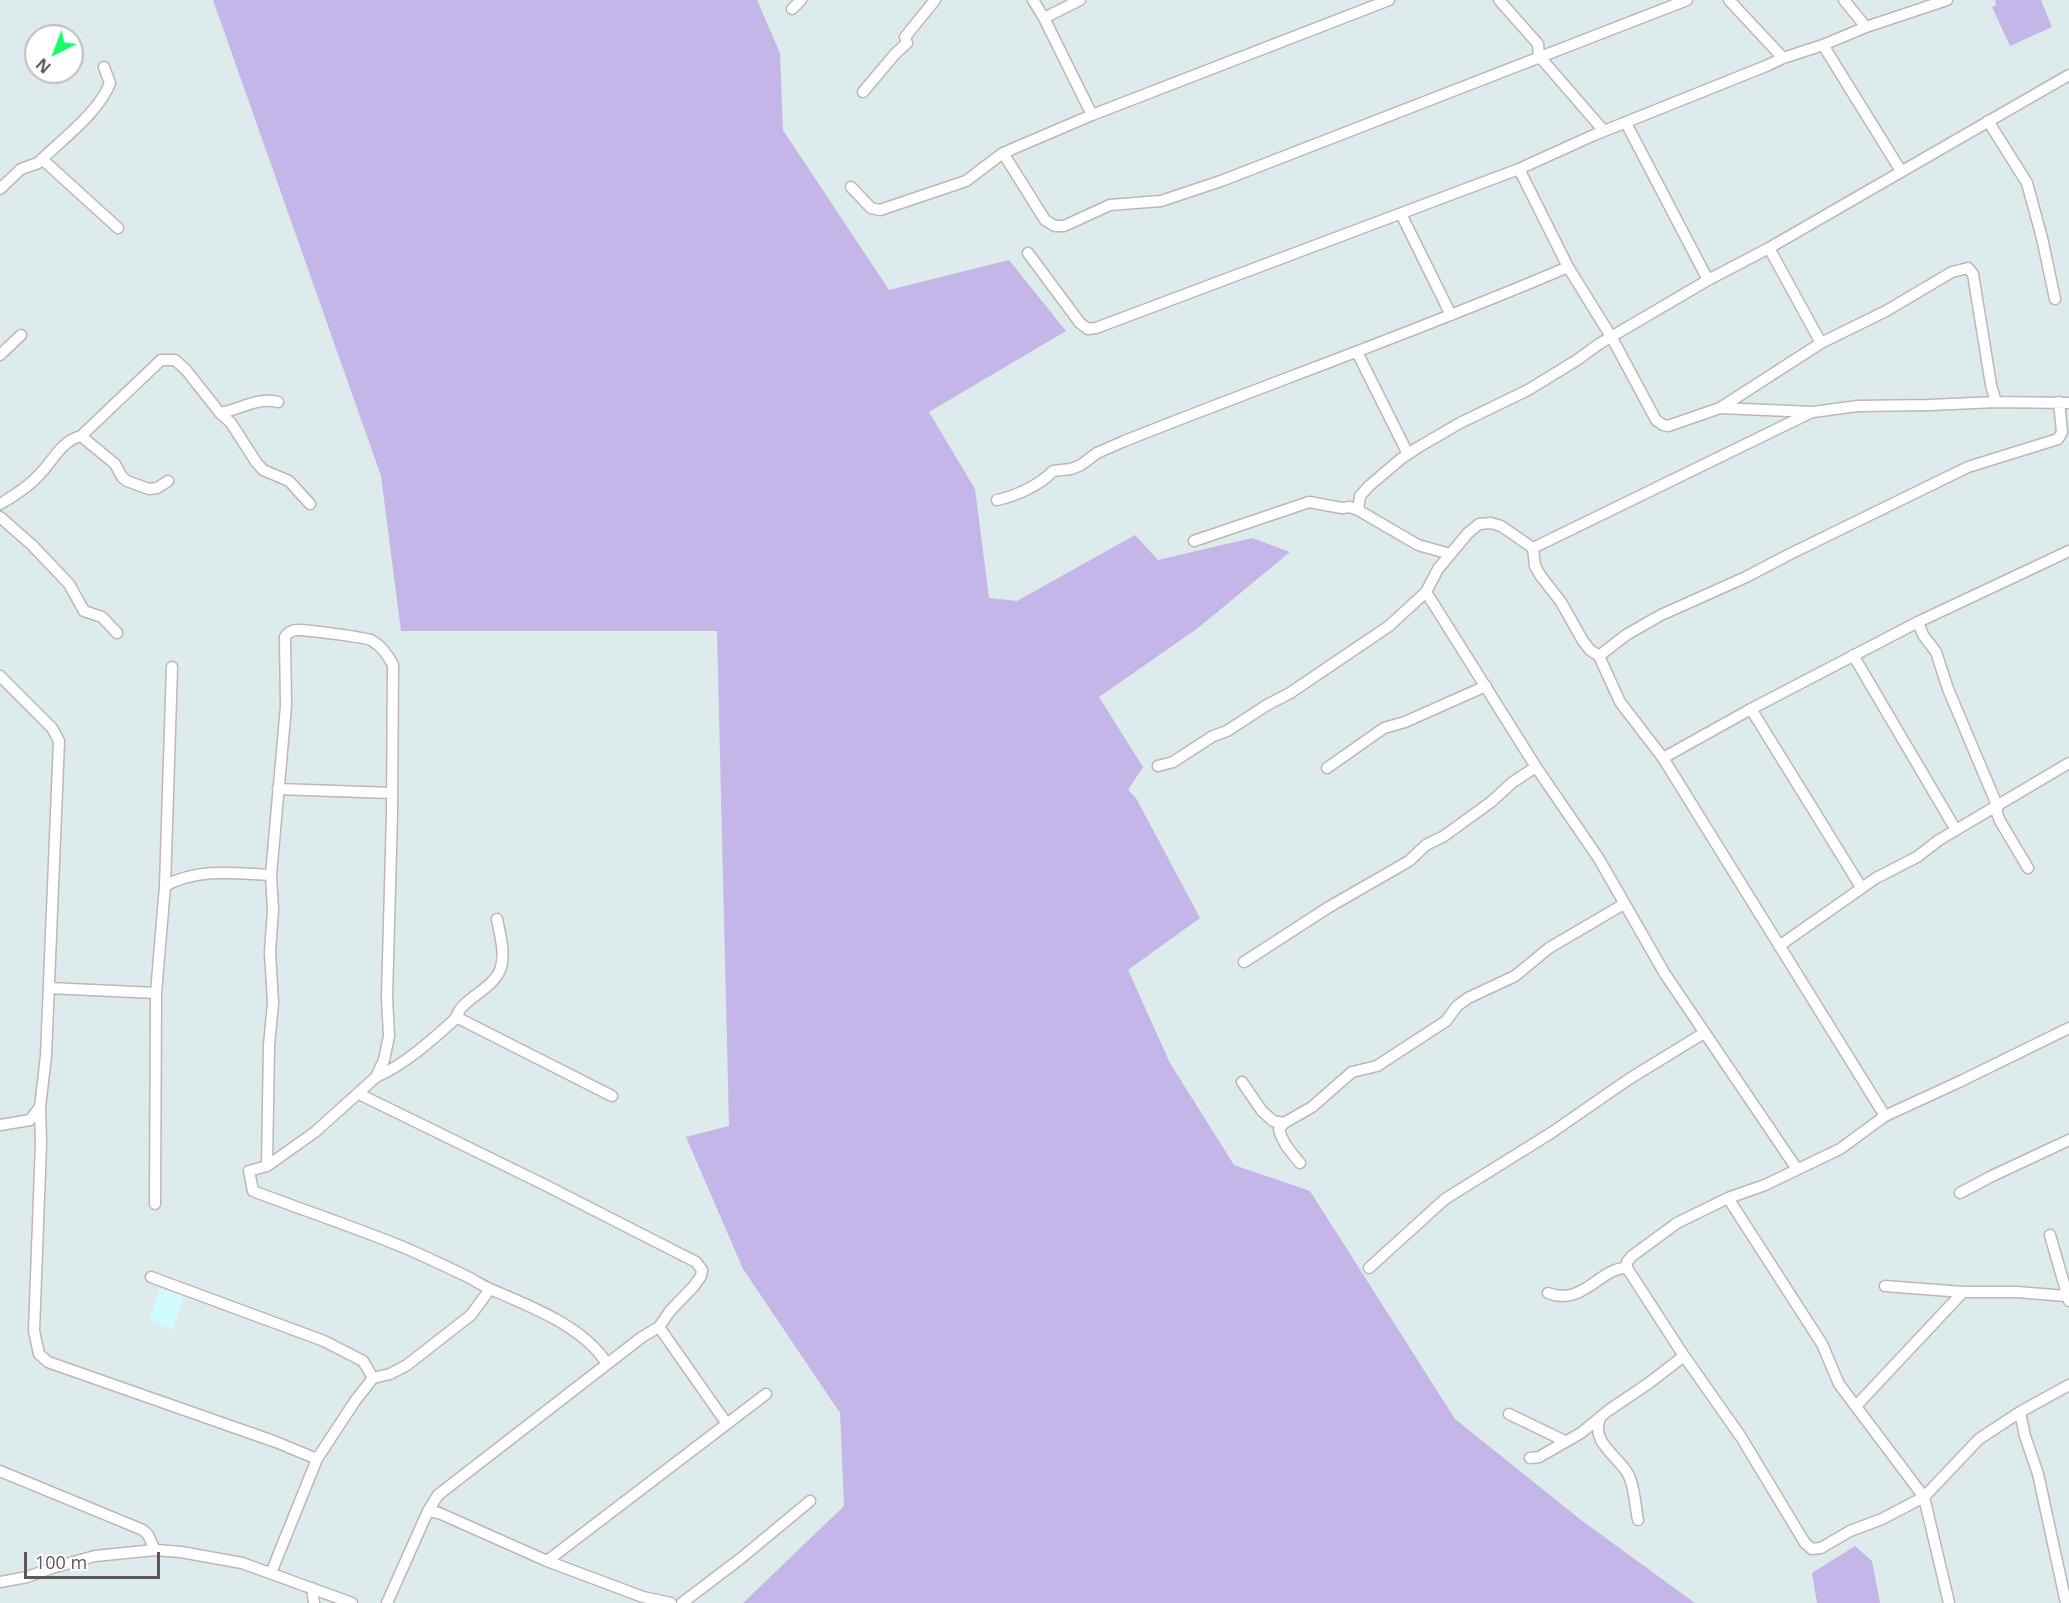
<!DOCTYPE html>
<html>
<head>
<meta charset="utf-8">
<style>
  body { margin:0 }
  #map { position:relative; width:2069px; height:1603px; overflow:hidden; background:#ddebec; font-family:"Open Sans",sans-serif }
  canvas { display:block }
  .north { position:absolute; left:24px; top:24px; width:60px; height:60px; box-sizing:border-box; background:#fff; border:2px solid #c0bcbc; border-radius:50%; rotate:222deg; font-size:16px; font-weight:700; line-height:24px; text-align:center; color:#615758 }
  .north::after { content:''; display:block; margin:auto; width:21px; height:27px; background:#14fc6c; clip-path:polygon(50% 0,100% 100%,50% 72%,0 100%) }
  .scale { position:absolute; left:24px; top:1552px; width:136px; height:27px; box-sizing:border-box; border:3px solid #615758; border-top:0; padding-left:8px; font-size:18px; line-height:21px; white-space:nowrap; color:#615758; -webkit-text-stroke:4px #fff; paint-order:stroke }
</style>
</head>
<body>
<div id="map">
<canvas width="2069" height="1603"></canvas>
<div class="north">N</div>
<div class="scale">100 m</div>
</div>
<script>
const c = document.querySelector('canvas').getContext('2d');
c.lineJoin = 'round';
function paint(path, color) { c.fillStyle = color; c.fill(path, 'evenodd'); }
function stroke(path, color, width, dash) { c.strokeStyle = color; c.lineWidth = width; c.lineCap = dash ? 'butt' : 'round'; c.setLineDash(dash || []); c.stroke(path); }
paint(new Path2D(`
  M160,1288L184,1296L172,1330L149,1319Z`), '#d0fcff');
paint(new Path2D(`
  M213,0H757L780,53L783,130L889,290L1009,260L1066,331L929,412L975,489L989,598L1017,601L1135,535L1158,560L1252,538L1290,552L1198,628L1099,697L1143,767L1128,790L1136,798L1200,918L1128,970L1170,1063L1234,1165L1310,1191L1455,1419L1581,1520L1695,1603H743L844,1506L840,1413L743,1269L686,1137L729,1126L717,631H401L381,476Z
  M1995,0H2041L2052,27L2010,46L1992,7L1996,5Z
  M1855,1546L1872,1561L1880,1603H1817L1812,1573Z`), '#c5b6e8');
const minor = new Path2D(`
  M1033,0L1044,18L1092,115
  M1499,0L1538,44L1539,56L1604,131
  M1729,0L1783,58
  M1844,0L1866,27
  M792,9L801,0
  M1044,18L1080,0
  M1823,45L1901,171
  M863,92L895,54L907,43L905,37L935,0
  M1988,121L2027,183L2042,238L2055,299
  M1626,123L1708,280
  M1003,153L1045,220L1055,226H1064L1110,205L1161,201L1221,181L1687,0
  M42,159L118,228
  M1519,169L1568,267L1612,338L1656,420L1663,425L1668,426L1720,408L1821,343L1886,311L1952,272L1968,268L1973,274L1991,385L1996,402
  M851,187L871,208L880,210L966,181L1003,153L1092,115L1389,0
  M0,189L21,169L38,163L42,159C64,138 99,112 110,83L104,67
  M1401,214L1451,315
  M1769,248L1821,343
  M1028,253L1080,323L1088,329L1096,328L1519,169L1594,135L1766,66L1783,58L1823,45L1866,27L1947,0
  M1357,352L1408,454
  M0,355L21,335
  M1720,408L1813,412L1858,406L1930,405L1996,402L2069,403
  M220,413C242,409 256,397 278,402
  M81,436L115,464L122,477L127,481L149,489L157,488L168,481
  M997,500C1016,496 1040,485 1053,471L1071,469L1081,465L1097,453L1122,442C1270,383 1421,330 1568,267
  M0,504C14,496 28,487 39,475C53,461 61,441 81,436L161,360H175L186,370L220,413L231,423L256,462L263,470L289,481L310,504
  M1358,510L1360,496L1369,486L1402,458L1417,448L1460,423L1528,390L1577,360L1599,344L1708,280L1769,248L2069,75
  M0,517L32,545L69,584L84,611L102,617L117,633
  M1194,541L1309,502L1342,508L1350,507L1358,510L1418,545L1450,554
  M1533,548L1810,413
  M1426,592L1536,767L1599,859L1665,974L1797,1169
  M1918,622L1923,635L1936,652L1948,689L1997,805V813L2000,821L2028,868
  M1853,655L1956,830
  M1599,656L1626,635L1661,615L1746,577L1790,554L1968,467L2058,439L2062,432L2059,402
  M0,676L52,728L59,741L46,1056L40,1107L41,1143L34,1331L39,1354L48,1362L276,1442L317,1459
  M1751,709L1861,887
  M1663,758L1751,709L1918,622L2069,551
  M1158,766L1173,762L1213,736L1227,731L1267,705L1290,693L1389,626L1426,592L1438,569L1468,533L1479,524L1491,523L1501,526L1533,548L1535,566L1540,575L1561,602L1583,641L1590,650L1599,656L1620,702L1663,758L1885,1116
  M1327,768L1384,728L1405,722L1486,686
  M278,789L392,793
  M165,886C197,868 235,873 271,875
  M1779,946L1876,878L1917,857L1939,840L2069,763
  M1244,962L1329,907L1409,861L1426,845L1444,836L1491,802L1513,782L1536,767
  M49,988L156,993
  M456,1017L612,1096
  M2069,1028L1961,1081L1885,1116L1840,1149L1765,1185L1728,1198L1677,1223L1632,1256L1627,1262V1268L1684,1356L1741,1437L1805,1543L1812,1549L1821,1548L1850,1531L1882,1519L1924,1497L1979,1439L2020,1412L2069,1385
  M376,1077C404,1065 431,1041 454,1020C458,1015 459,1009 464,1005C475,994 494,985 500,970C506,955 500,935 497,919
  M1242,1082L1262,1111L1273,1121L1284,1123L1312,1107L1352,1072L1377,1066L1446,1021L1457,1006L1468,998L1515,976L1549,948L1624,904
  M359,1094L543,1184L696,1262L702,1270L701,1276L694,1286L670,1311L659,1327L642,1337L438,1495L428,1511L387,1603
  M1284,1123L1279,1129C1282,1143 1291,1152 1300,1163
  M0,1125L30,1120L40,1107
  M267,1166L269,1045L273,1003L270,952L273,910L271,875L286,706L285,637C288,632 291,631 296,630C304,629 366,638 371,640C382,646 388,655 393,665L392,814L387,997L389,1036L384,1060L376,1077L315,1132L267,1166L249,1171L253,1191C303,1210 354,1227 403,1247C424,1256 445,1266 466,1276C474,1280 481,1285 490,1289C528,1305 585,1327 607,1364
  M1960,1193L1990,1177L2069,1140
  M1728,1198L1822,1344L1839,1384L1924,1497L1949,1603
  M155,1204L156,993L165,886L172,667
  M2050,1235L2069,1301
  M1369,1268L1445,1199L1551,1133L1629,1079L1704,1033
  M151,1277L324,1341L363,1361L373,1378
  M1885,1286L1963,1292H2017L2066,1296
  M1548,1293C1583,1307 1600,1267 1627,1268
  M659,1327L727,1424
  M1856,1406L1963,1292
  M2020,1412L2025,1436L2038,1474L2066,1603
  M1509,1414L1565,1441
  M1600,1418C1590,1442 1618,1456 1628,1474C1635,1487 1635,1506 1638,1520
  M1530,1458L1539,1457L1581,1433L1609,1410L1649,1383L1684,1356
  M0,1471L143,1530L148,1535L155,1550
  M428,1511L439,1513L547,1561L643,1597L671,1603
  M547,1561L766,1394
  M271,1573L317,1459L355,1401L373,1378L390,1374L407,1365L471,1315L490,1289
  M0,1582L27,1577L52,1568L95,1556L155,1550L181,1552L242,1563L352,1603
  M312,1588L314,1603
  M682,1603L740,1559L810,1501`);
stroke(minor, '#bfb6b6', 13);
stroke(minor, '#fff', 10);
</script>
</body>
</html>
